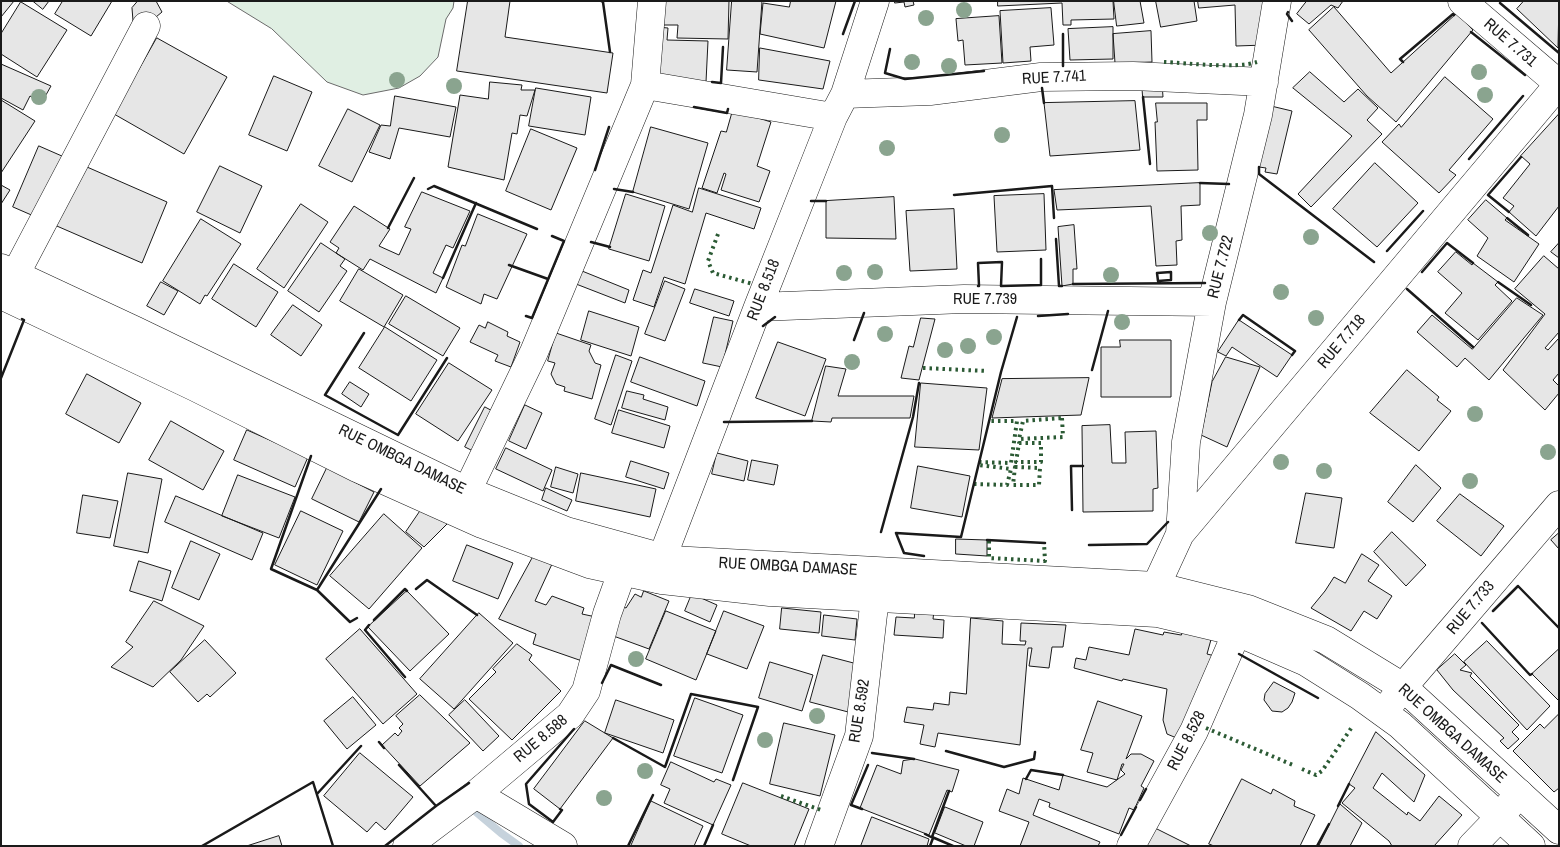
<!DOCTYPE html>
<html>
<head>
<meta charset="utf-8">
<style>
  body { margin:0 }
  #map { position:relative; width:1560px; height:847px; overflow:hidden; background:#fff; font-family:"Archivo Narrow",sans-serif }
  canvas { display:block }
  .frame { position:absolute; inset:0; border:2px solid #1a1a1a; pointer-events:none }
</style>
</head>
<body>
<div id="map">
<canvas width="1560" height="847"></canvas>
<div class="frame"></div>
</div>
<script>
const c = document.querySelector('canvas').getContext('2d');
c.lineJoin = 'round';
function paint(path, color) { c.fillStyle = color; c.fill(path, 'evenodd'); }
function stroke(path, color, width, dash) { c.strokeStyle = color; c.lineWidth = width; c.lineCap = dash ? 'butt' : 'round'; c.setLineDash(dash || []); c.stroke(path); }
function write(font, color, halo, rows, align = 'center') {
  c.font = font + ' "Archivo Narrow",sans-serif'; c.lineWidth = 4; c.setLineDash([]); c.textBaseline = 'middle'; c.strokeStyle = halo; c.fillStyle = color; for (const [text, x, y, turn = 0] of rows) {
    c.save(); c.translate(x, y); c.rotate((+turn || 0) * Math.PI / 180); c.textAlign = isNaN(turn) ? turn : align; if (halo) c.strokeText(text, 0, 0); c.fillText(text, 0, 0); c.restore();
  }
}
const green = new Path2D(`
  M227,1H454L453,8L446,19L438,57L420,76L399,88L363,95L327,82L272,29Z`);
paint(green, '#e0efe3');
stroke(green, '#6a6a6a', 1);
stroke(new Path2D(`
  M469,806L501,833L519,846`), '#c6d2dc', 8);
const building = new Path2D(`
  M1,1H14L1,17Z
  M33,1H49L43,9Z
  M63,1H112L91,36L55,14Z
  M138,1H156L162,12L144,27L133,21L132,8Z
  M468,1H510L505,37L613,53L607,93L457,71Z
  M661,1H729L728,39L677,38L678,25H660Z
  M732,1H762L757,72L727,70Z
  M791,1H836L824,48L760,34L763,3L789,7Z
  M895,1H913L914,5L905,7L904,2L895,3Z
  M998,1H1113L1114,19L1071,20V25H1063L1062,3L998,6Z
  M1114,1H1140L1144,23L1117,26Z
  M1156,1H1194L1197,21L1161,27Z
  M1198,1H1270L1265,45L1236,46L1235,5L1199,8Z
  M1307,1H1343L1338,8L1331,5L1309,24L1297,14Z
  M1524,1H1559L1558,48L1517,9Z
  M21,2L67,30L37,77L1,54V34Z
  M1334,7L1391,73L1457,13L1473,30L1396,122L1367,96L1309,30Z
  M1051,8L1054,45L1030,47L1031,61L1003,63L1000,11Z
  M999,16L1002,63L965,65L963,40L958,41L956,19Z
  M657,27L668,28L667,40L708,41L706,82L656,75Z
  M1113,27V59L1070,60L1068,29Z
  M1151,31L1152,62L1115,63L1113,34Z
  M157,38L227,77L184,154L114,114Z
  M760,48L830,61L823,89L759,80Z
  M1,64L51,86L42,102L30,96L23,110L1,98Z
  M1310,72L1344,102L1358,89L1378,108L1367,120L1382,134L1311,207L1298,194L1352,136L1293,88Z
  M274,76L312,92L287,151L249,135Z
  M1445,77L1493,119L1449,170L1456,175L1439,193L1382,142L1399,124L1401,127Z
  M490,82L522,85L521,90H535L527,116L520,115L517,134L512,133L504,180L448,167L460,95L488,99Z
  M1142,83H1162L1163,97H1143Z
  M536,88L591,97L585,135L529,126Z
  M395,96L456,107L450,137L399,128L390,159L369,152L381,125L390,126Z
  M1,100L35,121L1,173Z
  M1135,101L1140,150L1050,156L1044,103Z
  M1156,103H1207V120H1197L1198,170L1157,171L1155,122H1157Z
  M1271,106L1292,111L1277,174L1265,172L1266,168L1259,167Z
  M348,109L380,125L352,182L319,166Z
  M733,110L771,122L757,166L770,171L759,202L721,190L726,174L724,173L717,193L702,188L721,131L726,132Z
  M1559,114V206L1536,236L1509,212L1514,206L1503,198L1530,164L1521,156Z
  M651,127L708,143L689,209L633,192Z
  M531,129L577,148L551,210L506,191Z
  M39,146L167,202L142,263L13,207Z
  M1375,163L1418,203L1377,247L1333,209Z
  M220,166L262,186L240,233L197,212Z
  M1200,183V205L1181,206L1182,240L1176,241L1177,265L1156,266L1151,206L1057,210L1054,190Z
  M1,185L10,190L1,204Z
  M699,188L761,208L754,229L706,213L685,284L664,277L654,307L633,300L643,270L651,273L673,205L692,212Z
  M422,192L470,211L453,248L446,245L433,273L443,278L436,293L370,259L363,270L336,253L339,248L330,242L354,206L390,229L379,246L399,255L411,229L405,227Z
  M626,194L665,206L649,261L609,249Z
  M1044,194L1046,250L997,252L994,196Z
  M894,197L896,239L826,238V201Z
  M1486,200L1507,218L1505,220L1539,244L1514,282L1477,256L1488,238L1468,220Z
  M301,204L328,222L284,288L257,269Z
  M954,209L957,269L910,271L906,211Z
  M478,214L527,234L497,299L484,294L481,304L446,287L462,245L465,246Z
  M201,219L241,244L207,296L205,295L200,304L163,281Z
  M1074,225L1077,269H1073V284L1062,286L1058,227Z
  M321,243L345,259L340,266L347,271L319,312L288,291Z
  M1559,243V258L1551,252Z
  M1456,252L1472,265L1473,263L1498,282L1495,285L1512,301L1478,340L1445,313L1462,293L1438,272Z
  M1544,256L1559,269V332L1545,348L1548,350L1559,338V373L1553,380L1559,386V393L1545,410L1503,370L1545,314L1515,289Z
  M234,264L278,292L256,327L212,299Z
  M359,269L403,295L384,327L340,301Z
  M582,271L629,290L625,303L576,284Z
  M665,281L685,289L665,341L645,334Z
  M161,282L178,291L164,315L147,306Z
  M695,289L734,301L729,316L690,303Z
  M406,296L460,328L443,356L389,324Z
  M1517,298L1543,315L1489,380L1465,358L1457,367L1417,332L1432,315L1472,349Z
  M293,305L322,325L301,356L271,335Z
  M589,311L639,327L631,356L581,340Z
  M714,317L733,321L722,367L703,363Z
  M921,318L935,319L919,380L901,378L909,346L913,347Z
  M1239,320L1292,355L1277,377L1232,347L1226,356L1218,352Z
  M488,322L508,332L507,336L520,342L511,367L495,361L498,355L470,342L479,325L485,328Z
  M385,327L437,360L411,401L359,368Z
  M556,333L591,345L589,351L595,363L601,365L592,399L564,391L565,387L556,384L551,374L555,363L548,361Z
  M1120,340H1171V397H1101V347H1120Z
  M778,342L826,359L805,416L756,398Z
  M616,355L632,361L611,425L595,419Z
  M640,357L705,381L697,406L631,382Z
  M1226,357L1260,367L1227,447L1201,435L1212,382Z
  M449,363L492,390L458,441L416,414Z
  M826,366L846,369L838,396H914L910,418H832L831,422L812,421Z
  M1407,370L1439,397L1437,400L1451,411L1419,451L1370,413Z
  M87,374L141,403L119,443L66,414Z
  M1089,378L1081,415L992,418L1002,379Z
  M350,382L369,394L361,407L342,394Z
  M921,383L987,388L979,450L915,447Z
  M627,391L644,395L643,399L668,407L665,420L622,408Z
  M525,405L542,413L526,449L509,441Z
  M485,407L500,415L479,454L465,447Z
  M619,410L670,426L664,448L612,433Z
  M171,421L224,451L203,490L149,460Z
  M1110,425L1112,463H1126L1125,432L1156,431L1158,488L1153,489V511L1083,512L1082,426Z
  M247,430L308,457L295,487L234,460Z
  M506,448L552,470L543,491L496,469Z
  M717,453L748,461L744,481L712,474Z
  M752,460L778,465L774,485L748,480Z
  M631,461L669,473L664,489L626,477Z
  M1416,465L1441,488L1413,522L1388,502Z
  M918,466L970,476L962,517L911,508Z
  M556,467L578,474L573,493L551,487Z
  M327,468L374,492L359,522L312,499Z
  M128,473L162,479L148,553L114,546Z
  M581,473L656,489L650,517L576,501Z
  M238,475L295,497L279,538L222,516Z
  M546,488L572,500L567,511L542,500Z
  M1306,493L1342,498L1334,548L1296,543Z
  M1460,494L1504,526L1481,556L1437,521Z
  M83,495L118,501L110,538L77,533Z
  M176,496L263,533L252,560L165,522Z
  M423,507L449,522L424,547L406,532Z
  M301,511L343,531L317,585L275,565Z
  M384,514L422,548L369,609L330,576Z
  M1392,532L1426,565L1406,586L1374,552Z
  M1559,533V549L1551,540Z
  M956,539L987,540V556L956,554Z
  M191,541L220,554L199,600L172,588Z
  M467,545L513,563L498,599L453,581Z
  M1362,554L1379,565L1368,581L1392,596L1377,619L1364,611L1351,631L1311,608L1325,591L1334,577L1345,583Z
  M533,557L552,564L535,601L546,605L552,596L584,608L582,614L596,617L585,662L533,644L536,634L499,619Z
  M139,561L171,571L162,601L130,591Z
  M407,591L449,634L410,671L368,627Z
  M644,591L669,601L649,649L608,634L619,605L626,608L635,594L641,597Z
  M692,594L717,605L710,622L685,611Z
  M154,601L204,626L181,660L153,687L111,667L133,647L126,642Z
  M782,608L821,612L819,633L780,629Z
  M915,610L934,611L933,619L944,620L943,638L894,635L896,617L914,618Z
  M666,611L716,631L696,680L646,659Z
  M724,611L764,626L747,669L707,654Z
  M479,613L513,643L454,709L420,679Z
  M824,615L857,619L855,640L822,636Z
  M971,618L1003,621L1002,644L1025,645L1026,641H1020L1021,623L1066,625L1063,647H1052L1049,668L1029,666L1032,648H1028L1020,745L938,733L935,747L920,744L924,725L904,722L907,707L933,710L934,703L949,705L950,692L966,694Z
  M1184,628L1212,636L1207,654L1215,656L1179,739L1167,734L1163,720L1167,689L1123,679L1122,681L1074,668L1076,658L1086,660L1089,647L1129,655L1135,629L1163,635L1164,632L1181,635Z
  M360,629L417,694L383,724L326,659Z
  M205,640L236,673L210,697L207,694L198,702L170,672Z
  M1487,641L1550,706L1527,730L1464,662Z
  M517,644L532,655L529,660L561,691L512,740L469,699L496,672L493,669Z
  M1559,649V701L1532,674Z
  M1455,654L1466,665L1460,670L1472,673L1470,676L1519,725L1512,732L1519,739L1508,749L1500,741L1504,738L1453,690L1437,670Z
  M823,655L865,666L852,713L810,702Z
  M770,662L813,675L802,711L759,698Z
  M1274,682L1295,693L1292,702L1288,708L1282,712L1272,711L1264,700L1265,694Z
  M420,695L470,743L420,786L382,745L395,733L398,736L402,731L399,728L403,724L396,716Z
  M353,697L376,725L347,749L324,721Z
  M695,698L743,715L722,773L674,756Z
  M465,700L499,736L483,751L449,715Z
  M616,700L674,720L663,753L605,733Z
  M1098,701L1142,716L1126,759L1131,754H1141L1154,761L1141,786L1144,788L1134,810L1129,808L1119,834L1049,807L1050,803L1039,799L1033,815L1100,842L1098,846H1020L1029,822L999,811L1007,789L1019,794L1023,778L1059,790L1063,775L1107,787L1125,774L1121,770L1124,764H1122L1117,780L1087,772L1093,753L1081,750Z
  M1559,714V788L1554,792L1513,751L1540,724L1544,728Z
  M585,721L613,738L560,809L534,789Z
  M784,723L835,735L820,796L770,784Z
  M1376,732L1425,775L1414,802L1382,773L1373,788L1407,815L1408,812L1420,821L1439,796L1462,815L1434,846H1392L1389,841L1342,803L1355,788L1349,784Z
  M360,753L413,797L385,830L376,822L367,832L324,796Z
  M915,759L959,770L952,792L947,790L929,835L860,808L877,765L901,774L903,761Z
  M671,762L714,782L716,779L731,785L713,825L664,803L670,789L661,785Z
  M1242,779L1271,794L1273,789L1295,801L1294,806L1315,815L1300,846H1214L1209,844Z
  M743,783L809,809L794,846H751L722,834Z
  M651,801L703,826L694,846H631Z
  M1340,804L1362,823L1350,846H1319Z
  M945,807L983,822L974,846H966L935,833Z
  M872,817L929,839L927,846H861Z
  M1151,826L1191,846H1141Z
  M279,836L282,846H247Z`);
paint(building, '#e6e6e6');
stroke(building, '#1a1a1a', 1);
const minor = new Path2D(`
  M1462,1L1559,84
  M645,85L833,117
  M845,94L930,91L1041,77L1133,76L1264,82
  M4,296L146,26
  M758,307L964,299L1212,302
  M457,512L534,352L645,85L652,1
  M1180,534L1186,442L1212,302L1258,115L1277,1
  M658,579L662,558L758,307L833,117L845,94L875,1
  M1147,607L1156,586L1180,534L1559,84
  M1384,712L1403,687L1559,505
  M407,846L476,794
  M563,846L476,794L570,715L586,691L607,614L630,550
  M819,846L859,736L875,597L880,576
  M1131,846L1194,731L1237,632
  M1472,846L1500,817L1519,793`);
const major = new Path2D(`
  M1,268L136,331L467,491L566,531L671,560L1156,586L1248,609L1326,640L1403,687L1559,830
  M1,295L195,387L357,468L482,524L589,564L662,580L770,592L1157,613L1237,632L1306,662L1360,696L1400,725L1531,846`);
stroke(minor, '#1a1a1a', 29);
stroke(major, '#1a1a1a', 29);
stroke(minor, '#fff', 28);
stroke(major, '#fff', 28);
stroke(new Path2D(`
  M1164,62C1189,63 1234,69 1257,62
  M718,234L708,261L713,273L753,284
  M923,368L987,371
  M1062,418L1063,437L1019,439L1023,421Z
  M1019,443H1041V462H1016Z
  M979,462L1011,463L1017,421H989
  M1015,467L1040,468L1039,485H1013Z
  M974,484L1007,485L1011,469L979,465
  M989,541V558L1045,561L1044,543
  M1206,728L1293,765
  M1302,769L1316,775L1322,771L1352,727
  M781,796L821,810`), '#2b5a34', 4, [2.5, 4]);
stroke(new Path2D(`
  M601,1L603,2L610,52
  M1500,3L1559,53
  M1288,12L1287,14L1292,21
  M1471,32L1525,75
  M843,34L855,1
  M1063,34V66
  M890,49L885,73L905,79L984,71
  M1403,62L1400,59L1453,14L1454,15
  M712,82L721,83L723,47
  M1042,88L1044,103
  M1143,97L1150,164
  M694,107L727,113L728,109
  M1469,159L1523,96
  M1259,167V174L1374,262
  M595,170L609,127
  M1200,183L1229,184
  M428,189L434,186L537,229
  M614,189L633,192
  M954,195L1052,186L1054,218
  M811,201H826
  M1509,212L1488,195L1521,157
  M1507,218L1528,235
  M388,228L414,178
  M1056,239L1059,286H1062
  M591,242L610,247
  M1387,251L1423,211
  M509,265L548,279
  M1171,272V280L1158,281L1157,273Z
  M1422,272L1447,243L1473,263
  M443,278L476,203
  M1498,282L1531,305
  M1073,284L1205,283
  M978,286H979L978,263L1002,262L1001,286L1041,285V259
  M1407,289L1473,347
  M526,316L532,318L564,241L552,236
  M1038,316L1068,314
  M1239,320L1243,315L1295,351L1292,355
  M763,326L775,317
  M364,333L325,395L398,435L447,358
  M854,340L864,313
  M1092,370L1108,311
  M1,378L24,320L22,319
  M724,422L812,421
  M311,456L271,569L317,590L350,622L357,618
  M1072,510L1071,466H1083
  M881,532L913,417L919,383
  M987,540L1045,543
  M1089,545L1147,544L1168,522
  M924,556L904,553L896,533L961,537L1001,372L1017,317
  M416,589L427,580L477,615
  M317,590L381,489
  M1493,611L1518,586L1559,628
  M374,620L405,589L407,591
  M1482,623L1530,675L1532,674
  M369,625L365,630L405,677
  M1239,654L1318,698
  M602,683L611,665L661,685
  M613,738L665,767L691,694L758,707L733,780
  M379,742L384,748
  M946,751L1004,767L1034,759L1035,752
  M872,753L914,759
  M399,765L436,806
  M1026,779L1031,770L1063,775
  M949,791L932,837L953,846
  M317,794L361,746
  M1140,800L1146,789
  M1338,806L1349,784
  M560,809L562,810L553,822L529,804L526,784L574,729
  M862,809L851,805L868,765
  M925,834L933,838L930,846
  M1121,835L1136,807
  M202,846L313,782L333,846
  M385,846L436,806L469,783
  M628,846L653,795
  M704,846L713,825
  M1317,846L1329,824`), '#1a1a1a', 2.5);
c.fillStyle = '#8aa48f';
for (const [x, y] of [
  [964,10],
  [926,18],
  [912,62],
  [949,66],
  [1479,72],
  [397,80],
  [454,86],
  [1485,95],
  [39,97],
  [1002,135],
  [887,148],
  [1210,233],
  [1311,237],
  [875,272],
  [844,273],
  [1111,275],
  [1281,292],
  [1316,318],
  [1122,322],
  [885,334],
  [994,337],
  [968,346],
  [945,350],
  [852,362],
  [1475,414],
  [1548,452],
  [1281,462],
  [1324,471],
  [1470,481],
  [636,659],
  [817,716],
  [765,740],
  [645,771],
  [604,798]
]) { c.beginPath(); c.arc(x, y, 8, 0, 2 * Math.PI); c.fill(); }
write('16px', '#1a1a1a', '#fff', [
  ["RUE 7.731",1510,43,41],
  ["RUE 7.741",1054,78,-3],
  ["RUE 7.722",1221,267,-76],
  ["RUE 8.518",764,290,-69],
  ["RUE 7.739",985,300],
  ["RUE 7.718",1342,342,-50],
  ["RUE OMBGA DAMASE",402,460,26],
  ["RUE OMBGA DAMASE",788,567,3],
  ["RUE 7.733",1471,608,-50],
  ["RUE 8.592",860,711,-81],
  ["RUE OMBGA DAMASE",1452,734,42],
  ["RUE 8.588",541,739,-40],
  ["RUE 8.528",1187,741,-63]
]);
</script>
</body>
</html>
